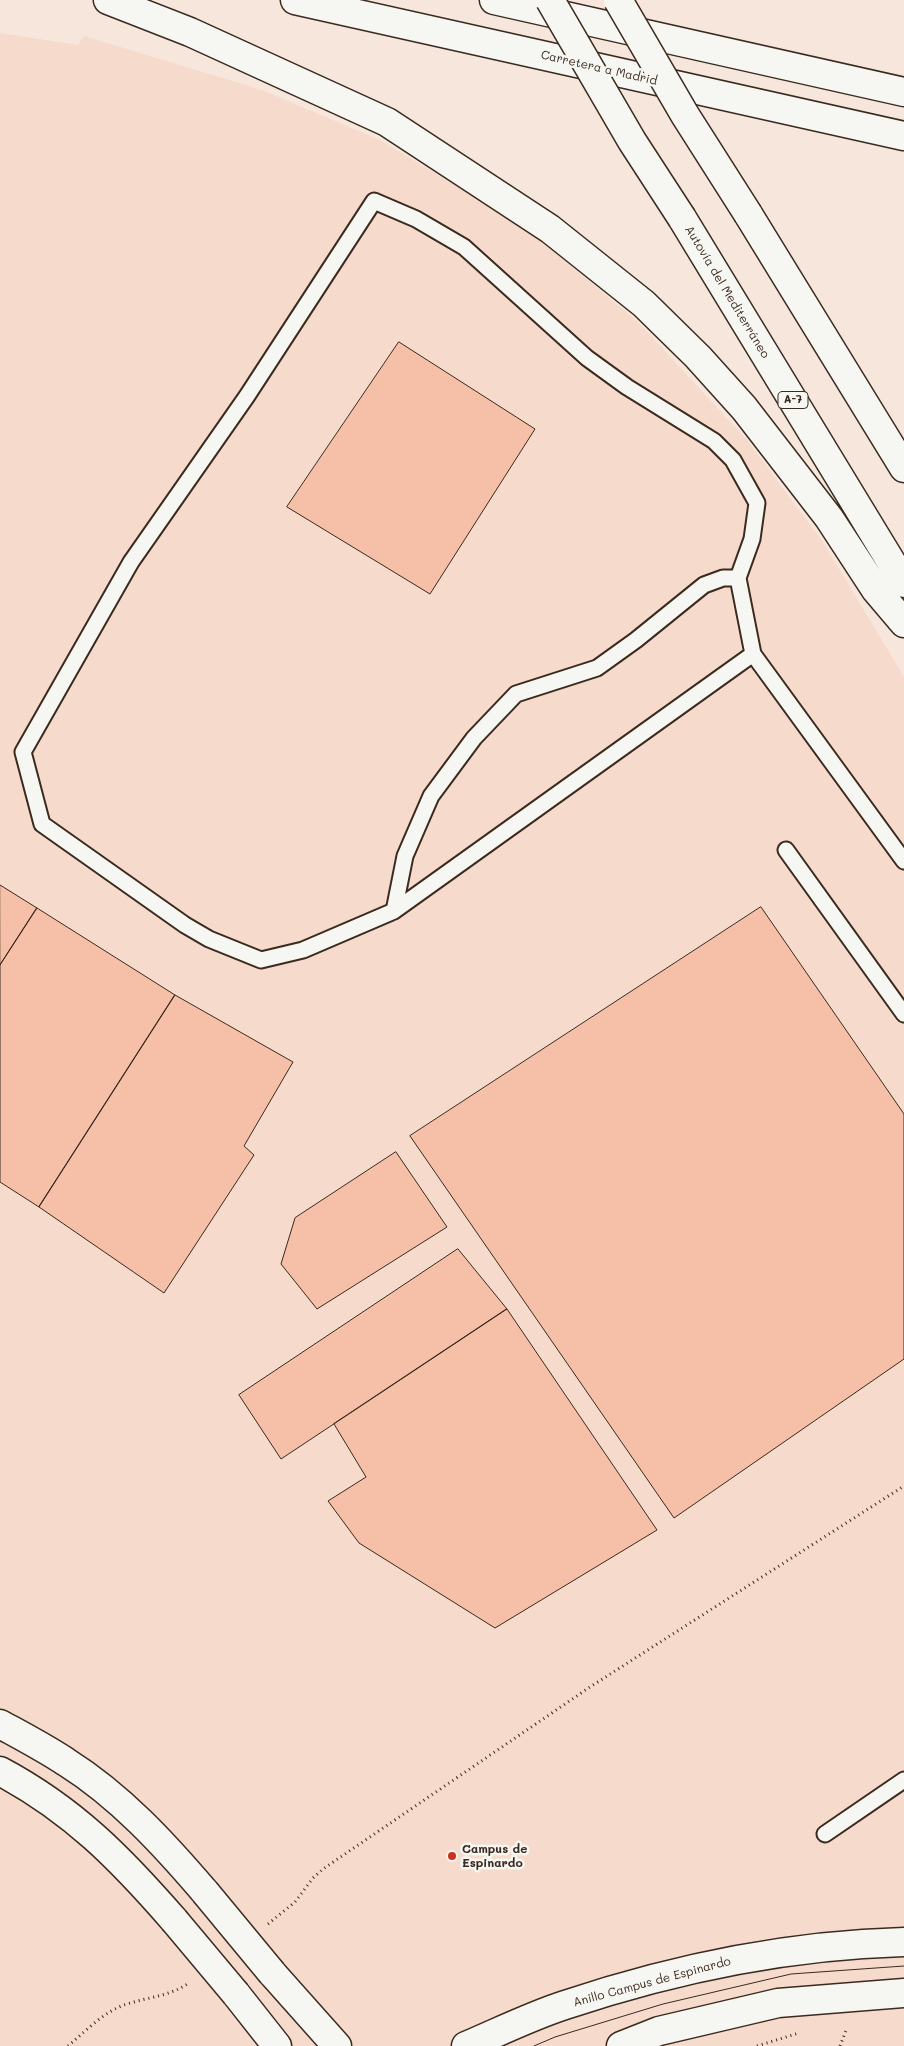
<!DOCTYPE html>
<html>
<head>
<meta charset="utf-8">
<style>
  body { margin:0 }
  canvas { display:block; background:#f6e6dc }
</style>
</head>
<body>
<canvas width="904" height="2046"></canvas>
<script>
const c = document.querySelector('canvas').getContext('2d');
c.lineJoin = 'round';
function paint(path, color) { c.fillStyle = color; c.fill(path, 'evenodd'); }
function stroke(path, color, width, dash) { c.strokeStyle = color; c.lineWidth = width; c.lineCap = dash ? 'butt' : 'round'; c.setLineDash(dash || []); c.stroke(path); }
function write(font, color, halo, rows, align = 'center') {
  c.font = font + ' Mali,sans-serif'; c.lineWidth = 5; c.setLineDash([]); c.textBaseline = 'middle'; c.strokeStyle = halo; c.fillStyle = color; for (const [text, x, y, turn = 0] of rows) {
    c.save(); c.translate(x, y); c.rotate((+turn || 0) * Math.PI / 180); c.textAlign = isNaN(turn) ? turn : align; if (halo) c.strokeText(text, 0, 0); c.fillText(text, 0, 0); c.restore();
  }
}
paint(new Path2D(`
  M0,33L78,45L84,36L262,90L380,140L523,226L638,322L747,440L823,542L904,677V2046H0Z`), '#f6dbcc');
const building = new Path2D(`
  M399,342L535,429L430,594L287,507Z
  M0,885L37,908L0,965Z
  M761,907L904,1114V1359L674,1518L410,1136Z
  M37,908L175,995L39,1207L0,1182V965Z
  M175,995L293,1062L244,1146L254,1155L164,1293L39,1207Z
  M396,1152L447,1227L317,1309L281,1264L295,1218Z
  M458,1249L507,1309L281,1459L239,1395Z
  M507,1309L657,1530L495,1628L359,1543L328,1501L366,1477L334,1424Z`);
paint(building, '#f5c0a7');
stroke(building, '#3b2a1e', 1);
const service = new Path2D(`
  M753,654L394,911L303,950L261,960L209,939L185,925L42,824L23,752L131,562L247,396L374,201L416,219L464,247L587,358L627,387L714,441L733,460L757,503L752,539L738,578L753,654L904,861
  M786,850L904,1014
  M394,911L405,856L431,796L474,738L516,694L597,668L636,640L704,585L723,578H738
  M825,1834L904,1780`);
const minor = new Path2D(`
  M0,1724C22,1736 45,1748 66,1762C120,1796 164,1844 205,1892
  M0,1771C73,1810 120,1858 174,1920
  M272,1973L337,2046
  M236,1994L277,2046`);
const secondary = new Path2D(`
  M466,2046C499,2032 531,2016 565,2005C673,1969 789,1945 904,1942
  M621,2046L659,2031L778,2003L904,1993`);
const primary = new Path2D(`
  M295,0L904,136
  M494,0L904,92`);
const motorway = new Path2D(`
  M108,0L190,32L387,122L550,229L644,304L698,357L744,408L829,518L876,590L904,623
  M748,214L904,468
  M682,218L904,583`);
stroke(service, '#3b2a1e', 19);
stroke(minor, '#3b2a1e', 31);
stroke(secondary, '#3b2a1e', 31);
stroke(primary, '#3b2a1e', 31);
stroke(motorway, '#3b2a1e', 31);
stroke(new Path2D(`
  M268,1924L295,1902L313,1878L323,1869L590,1687L904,1486
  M68,2046C86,2031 104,2011 127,2004C149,1997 170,1996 189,1983
  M757,2046L799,2033
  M840,2046L847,2028`), '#3b2a1e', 3, [1, 4]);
stroke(service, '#f6f6f2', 15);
stroke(minor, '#f6f6f2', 28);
stroke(secondary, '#f6f6f2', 28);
stroke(primary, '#f6f6f2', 28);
stroke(motorway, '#f6f6f2', 28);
stroke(new Path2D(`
  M534,2046L555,2037L663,2004L791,1974L904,1966`), '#3b2a1e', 1);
const minorBridge = new Path2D(`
  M205,1892L272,1973
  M174,1920L236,1994`);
const motorwayBridge = new Path2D(`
  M550,0L632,141L682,218
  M618,0L685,115L748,214`);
stroke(minorBridge, '#3b2a1e', 31, []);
stroke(motorwayBridge, '#3b2a1e', 31, []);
stroke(minorBridge, '#f6f6f2', 28);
stroke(motorwayBridge, '#f6f6f2', 28);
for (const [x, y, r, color] of [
  [452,1856,5,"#c8321e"]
]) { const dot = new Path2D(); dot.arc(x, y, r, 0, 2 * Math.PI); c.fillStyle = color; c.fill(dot); stroke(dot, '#f6f6f2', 2); }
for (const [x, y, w] of [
  [793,400,30]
]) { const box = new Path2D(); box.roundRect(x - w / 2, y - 8.5, w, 17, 4); c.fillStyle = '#f6f6f2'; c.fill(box); stroke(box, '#3b2a1e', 1); }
write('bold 11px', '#3b2a1e', null, [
  ["A-7",793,400]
]);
write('12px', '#3b2a1e', '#f6f6f2', [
  ["Carretera a Madrid",599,68,13],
  ["Autovía del Mediterráneo",727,292,59],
  ["Anillo Campus de Espinardo",652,1982,-15]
]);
write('bold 12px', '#3b2a1e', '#f6f6f2', [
  ["Campus de",462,1849],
  ["Espinardo",462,1863]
], 'left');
</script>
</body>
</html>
